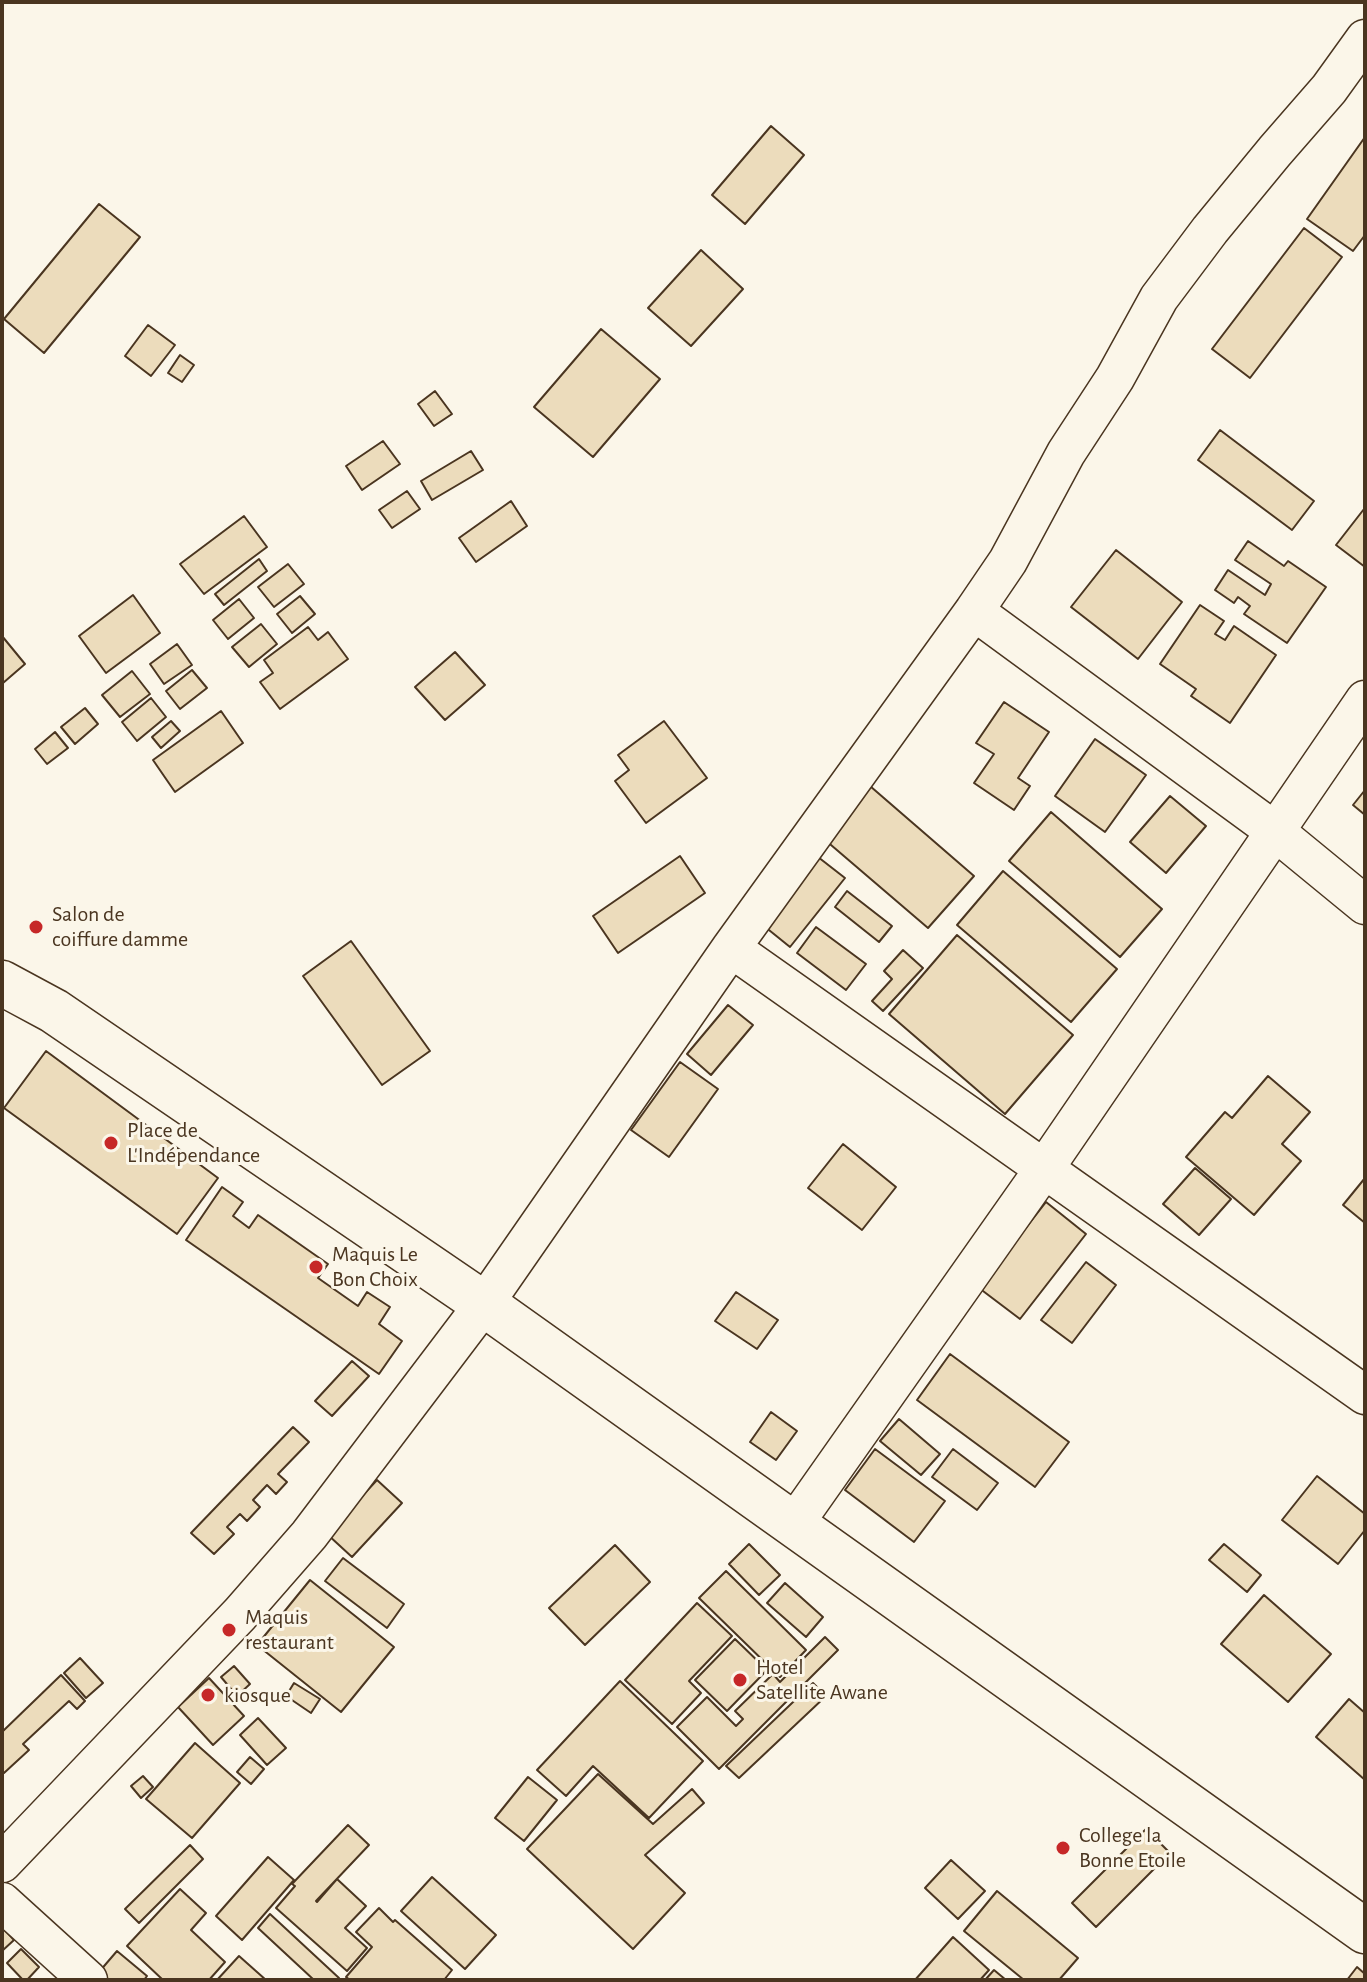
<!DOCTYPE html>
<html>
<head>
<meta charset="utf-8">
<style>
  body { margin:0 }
  #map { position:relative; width:1367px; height:1982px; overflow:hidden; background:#fbf6e9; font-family:"Alegreya Sans",sans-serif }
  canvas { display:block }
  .frame { position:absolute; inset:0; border:4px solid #4a3520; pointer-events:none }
</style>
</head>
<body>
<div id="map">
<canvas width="1367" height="1982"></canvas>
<div class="frame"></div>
</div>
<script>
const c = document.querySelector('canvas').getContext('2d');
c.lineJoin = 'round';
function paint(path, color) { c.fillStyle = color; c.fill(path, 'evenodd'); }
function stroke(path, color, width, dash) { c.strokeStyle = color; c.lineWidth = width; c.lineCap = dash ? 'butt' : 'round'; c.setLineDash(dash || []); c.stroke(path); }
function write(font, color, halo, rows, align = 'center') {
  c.font = font + ' "Alegreya Sans",sans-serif'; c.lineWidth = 6; c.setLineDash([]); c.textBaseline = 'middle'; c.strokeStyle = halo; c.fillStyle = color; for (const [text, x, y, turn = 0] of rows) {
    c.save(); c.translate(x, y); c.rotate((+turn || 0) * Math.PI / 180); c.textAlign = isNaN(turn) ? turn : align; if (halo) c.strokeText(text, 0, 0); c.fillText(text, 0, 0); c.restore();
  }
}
const building = new Path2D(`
  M771,126L804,155L745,224L712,195Z
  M1365,137V235L1353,251L1307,219Z
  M99,204L140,237L44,353L4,319Z
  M1304,228L1342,257L1250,378L1212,349Z
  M701,250L743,289L691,346L648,308Z
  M148,325L175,345L151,376L125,356Z
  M601,329L660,379L593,457L534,407Z
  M180,355L194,365L182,382L168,373Z
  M435,391L452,414L434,426L418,404Z
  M1220,430L1314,501L1292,530L1198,460Z
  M383,441L400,464L362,490L346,466Z
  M471,451L483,470L432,500L421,481Z
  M407,491L420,509L392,528L379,510Z
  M511,501L527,526L476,562L459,538Z
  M1364,509H1365V567L1336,545Z
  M244,516L267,547L204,594L180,564Z
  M1248,541L1284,566L1288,561L1326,587L1287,643L1244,614L1250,606L1238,597L1234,603L1215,590L1228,570L1265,595L1271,584L1235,560Z
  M1116,550L1182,602L1138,659L1071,607Z
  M259,559L267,571L224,605L215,594Z
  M288,564L304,584L274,607L258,587Z
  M133,595L160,633L106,673L79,636Z
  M300,596L315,614L292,633L277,614Z
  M239,599L254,618L228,639L213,620Z
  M1200,605L1224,621L1215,634L1225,640L1234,626L1276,655L1230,723L1191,696L1196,689L1160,664Z
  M261,624L277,644L249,667L232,647Z
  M308,627L318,640L328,632L348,659L280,709L260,682L273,673L264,660Z
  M2,636L25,664L3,683L2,682Z
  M177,644L192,665L164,684L150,664Z
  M455,652L485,685L445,720L415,687Z
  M192,670L207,688L180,709L166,691Z
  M132,671L150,694L120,717L102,695Z
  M151,698L166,717L137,741L122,722Z
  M1004,702L1049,732L1018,778L1030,786L1014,810L974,783L994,754L976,743Z
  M85,708L98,724L75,744L61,727Z
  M221,711L243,743L175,792L153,760Z
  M171,721L180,731L161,748L152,737Z
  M664,721L707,778L646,823L615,781L629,770L618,755Z
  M55,732L68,748L47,764L35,749Z
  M1095,739L1146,775L1105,832L1055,796Z
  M870,786L974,876L928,928L824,839Z
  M1365,790V815L1353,805Z
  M1170,796L1206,826L1166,873L1130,842Z
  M1051,812L1162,909L1120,957L1009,861Z
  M680,856L705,893L618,953L593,916Z
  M818,857L845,878L790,947L764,926Z
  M1003,871L1117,969L1071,1022L957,925Z
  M847,891L892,926L879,942L835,907Z
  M816,927L866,964L846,990L797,953Z
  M957,935L1073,1035L1005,1114L889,1014Z
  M351,941L430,1051L382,1085L303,976Z
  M903,950L923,968L883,1011L872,1001L892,979L884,971Z
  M728,1005L753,1025L711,1075L687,1054Z
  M46,1051L218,1178L177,1234L4,1108Z
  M680,1062L718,1089L669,1157L631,1130Z
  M1268,1076L1310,1112L1282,1144L1301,1161L1254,1215L1186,1157L1225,1112L1232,1118Z
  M843,1144L896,1187L862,1230L808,1188Z
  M1195,1168L1231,1199L1199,1235L1163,1204Z
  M1365,1178V1223L1343,1205Z
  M222,1187L243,1202L233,1216L249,1228L258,1215L328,1264L318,1278L358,1306L367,1292L390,1307L379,1324L402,1341L379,1374L186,1240Z
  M1046,1202L1086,1234L1020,1319L979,1288Z
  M1086,1262L1116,1285L1072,1343L1041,1320Z
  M736,1292L778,1320L757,1349L715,1321Z
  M950,1354L1069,1442L1035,1487L917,1400Z
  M352,1361L369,1376L332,1416L315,1401Z
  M771,1412L797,1431L776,1460L750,1442Z
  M899,1419L940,1454L921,1475L880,1441Z
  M293,1427L309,1442L278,1474L287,1482L276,1494L267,1485L253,1500L260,1507L247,1521L240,1514L227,1527L234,1534L214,1554L191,1533Z
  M875,1449L945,1501L914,1542L845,1490Z
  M953,1449L998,1483L977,1510L932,1477Z
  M1317,1476L1365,1514V1530L1338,1564L1282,1520Z
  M377,1480L402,1503L352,1557L327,1534Z
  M749,1544L780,1575L759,1595L729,1564Z
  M1224,1544L1261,1575L1247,1592L1209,1560Z
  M615,1545L650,1582L585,1645L549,1608Z
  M343,1558L404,1604L387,1628L325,1581Z
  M726,1571L806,1650L780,1677L699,1598Z
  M310,1580L394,1647L341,1712L257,1645Z
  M785,1583L823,1617L806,1637L767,1603Z
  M1264,1595L1331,1654L1288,1702L1221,1644Z
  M697,1603L732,1636L689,1681L701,1693L672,1724L625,1680Z
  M825,1637L838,1650L719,1769L677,1727L707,1697L736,1726L743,1719L735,1711L773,1674L780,1682Z
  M735,1639L767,1670L727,1711L695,1680Z
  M80,1658L103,1683L86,1698L64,1673Z
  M234,1666L250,1684L237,1696L221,1677Z
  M61,1675L85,1701L77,1709L69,1701L23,1744L29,1750L4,1773L2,1772V1732Z
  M209,1678L244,1716L213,1745L178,1707Z
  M620,1681L703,1761L649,1818L593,1766L566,1796L537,1770Z
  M294,1683L320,1699L311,1713L286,1696Z
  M813,1683L826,1696L739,1778L726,1766Z
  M1349,1699L1365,1713V1780L1316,1737Z
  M258,1718L286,1748L267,1765L240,1735Z
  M195,1743L240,1783L192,1838L146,1799Z
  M250,1757L264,1769L251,1784L237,1772Z
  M598,1774L653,1824L692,1789L704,1803L645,1855L685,1893L633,1949L527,1849Z
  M143,1776L153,1787L141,1798L131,1786Z
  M528,1777L557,1800L524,1841L495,1818Z
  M348,1825L369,1845L316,1901L317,1902L337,1879L366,1906L345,1928L367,1948L347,1971L276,1908L295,1886L292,1884Z
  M1146,1829L1170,1853L1096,1927L1072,1903Z
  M190,1845L203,1859L139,1923L125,1909Z
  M268,1857L294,1880L242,1940L216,1916Z
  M951,1860L985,1891L958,1919L925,1888Z
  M432,1877L496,1935L465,1969L401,1911Z
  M180,1889L206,1913L191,1930L225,1962L209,1980H163L127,1946Z
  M997,1891L1078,1958L1059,1980H1024L964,1931Z
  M379,1908L393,1922L395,1920L452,1970L444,1980H350L346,1977L372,1947L356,1932Z
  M270,1914L339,1978L337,1980H314L258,1928Z
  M2,1927L14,1940L2,1951Z
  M953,1937L989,1970L980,1980H915Z
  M21,1949L39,1967L27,1980H23L7,1963Z
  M117,1951L147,1976L144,1980H108L99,1972Z
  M239,1956L266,1980H217Z
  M1357,1967L1365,1974V1980H1347Z
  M994,1970L1006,1980H985Z`);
paint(building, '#ecdcbc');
stroke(building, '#4a3520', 2);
const minor = new Path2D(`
  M974,611L1276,832L1365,905
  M731,948L1365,1395
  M794,1524L1044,1169L1365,700
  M2,1863L240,1614L309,1535L484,1304L731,948L974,611L1008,561L1066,453L1115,378L1159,298L1210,230L1275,151L1329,89L1365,39
  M2,1902L88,1980`);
const major = new Path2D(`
  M2,983L54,1011L484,1304L1365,1931`);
stroke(minor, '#4a3520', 41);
stroke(major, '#4a3520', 47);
stroke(minor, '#fbf6e9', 38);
stroke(major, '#fbf6e9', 44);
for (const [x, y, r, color] of [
  [36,927,8,"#c62828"],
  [111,1143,8,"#c62828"],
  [316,1267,8,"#c62828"],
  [229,1630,8,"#c62828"],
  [740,1680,8,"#c62828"],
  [208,1695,8,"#c62828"],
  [1063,1848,8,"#c62828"]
]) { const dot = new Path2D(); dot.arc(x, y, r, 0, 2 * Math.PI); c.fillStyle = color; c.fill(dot); stroke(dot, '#fbf6e9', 3); }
write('22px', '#4a3520', '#fbf6e9', [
  ["Salon de",52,914],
  ["coiffure damme",52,939],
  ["Place de",127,1130],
  ["L'Indépendance",127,1155],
  ["Maquis Le",332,1254],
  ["Bon Choix",332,1279],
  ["Maquis",245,1617],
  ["restaurant",245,1642],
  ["Hotel",756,1667],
  ["Satellite Awane",756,1692],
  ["kiosque",224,1695],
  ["College la",1079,1835],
  ["Bonne Etoile",1079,1860]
], 'left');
</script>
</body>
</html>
